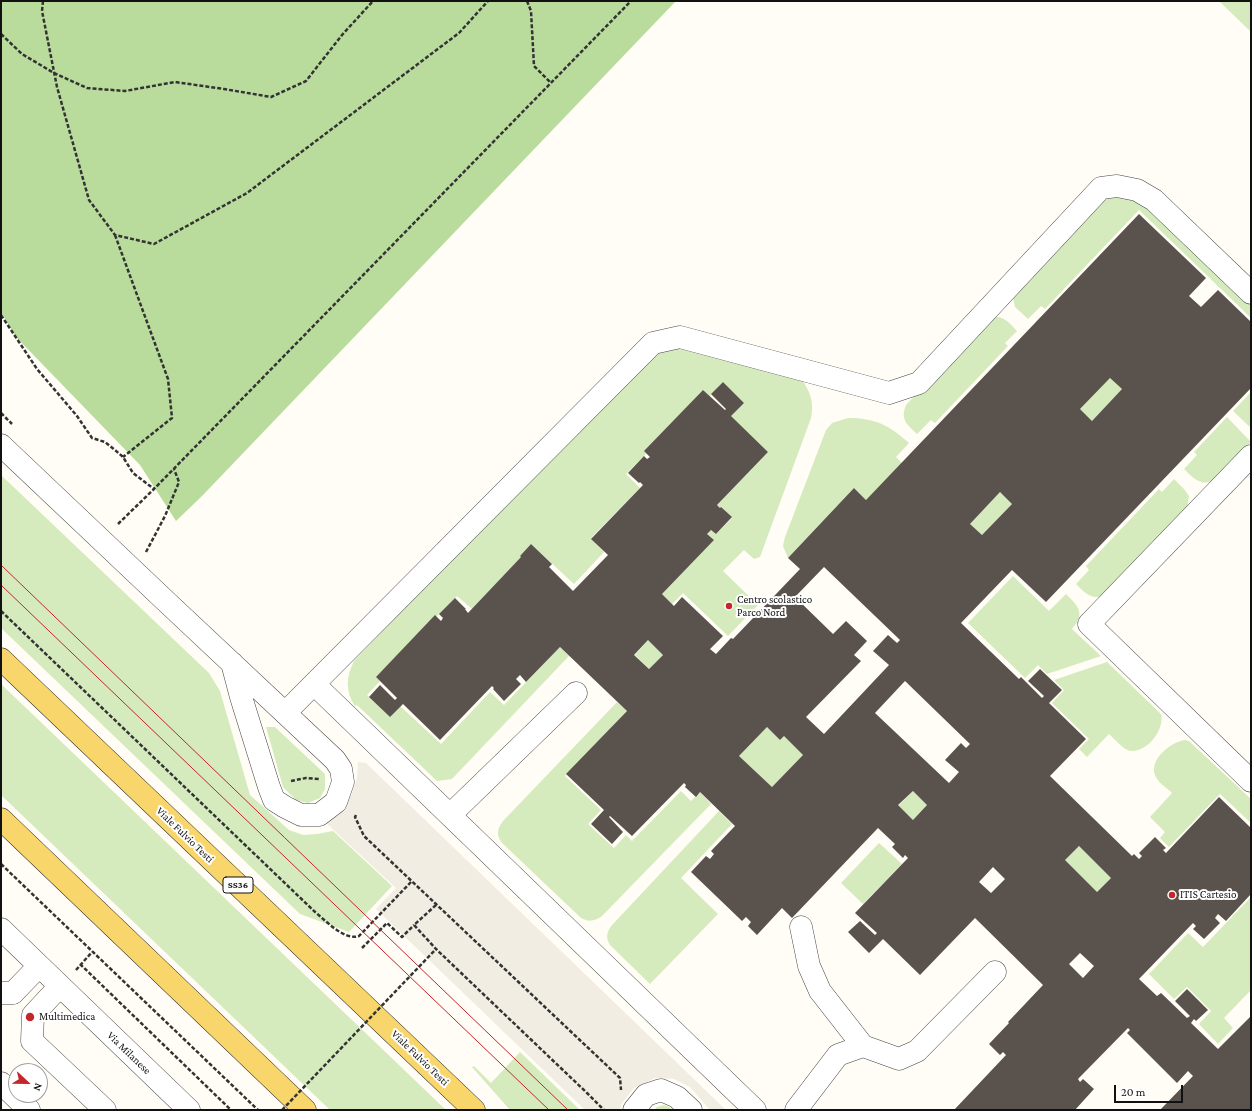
<!DOCTYPE html>
<html>
<head>
<meta charset="utf-8">
<style>
  body { margin:0 }
  #map { position:relative; width:1252px; height:1111px; overflow:hidden; background:#fffdf5; font-family:"Crimson Pro",serif }
  canvas { display:block }
  .frame { position:absolute; inset:0; border:2px solid #111; pointer-events:none }
  .north { position:absolute; left:8px; top:1063px; width:40px; height:40px; box-sizing:border-box; background:#fff; border:1px solid #a0a0a0; border-radius:50%; rotate:112deg; font-size:11px; font-weight:700; line-height:16px; text-align:center; color:#111 }
  .north::after { content:''; display:block; margin:auto; width:14px; height:18px; background:#c4262e; clip-path:polygon(50% 0,100% 100%,50% 72%,0 100%) }
  .scale { position:absolute; left:1114px; top:1085px; width:69px; height:18px; box-sizing:border-box; border:2px solid #111; border-top:0; padding-left:5px; font-size:12px; line-height:14px; white-space:nowrap; color:#111; -webkit-text-stroke:3px #fff; paint-order:stroke }
</style>
</head>
<body>
<div id="map">
<canvas width="1252" height="1111"></canvas>
<div class="frame"></div>
<div class="north">N</div>
<div class="scale">20 m</div>
</div>
<script>
const c = document.querySelector('canvas').getContext('2d');
c.lineJoin = 'round';
function paint(path, color) { c.fillStyle = color; c.fill(path, 'evenodd'); }
function stroke(path, color, width, dash) { c.strokeStyle = color; c.lineWidth = width; c.lineCap = dash ? 'butt' : 'round'; c.setLineDash(dash || []); c.stroke(path); }
function write(font, color, halo, rows, align = 'center') {
  c.font = font + ' "Crimson Pro",serif'; c.lineWidth = 4; c.setLineDash([]); c.textBaseline = 'middle'; c.strokeStyle = halo; c.fillStyle = color; for (const [text, x, y, turn = 0] of rows) {
    c.save(); c.translate(x, y); c.rotate((+turn || 0) * Math.PI / 180); c.textAlign = isNaN(turn) ? turn : align; if (halo) c.strokeText(text, 0, 0); c.fillText(text, 0, 0); c.restore();
  }
}
paint(new Path2D(`
  M1219,1H1251V32Z
  M1112,196L1136,197L1251,303V318L1139,210L1045,309L1041,306L1028,319L1015,307L1013,298L1106,198Z
  M992,317C1003,315 1010,323 1017,331L1005,343L1008,346L935,423L931,420L917,434C907,424 900,420 906,405L985,321Z
  M666,345L803,381C811,394 814,403 811,418L760,557L754,559L744,550L723,571L758,605L728,636L683,593L672,604L662,594L714,540L707,534L711,530L716,534L732,518L717,505L768,452L731,416L744,403L723,382L710,396L703,390L645,451L646,454L626,474L640,488L591,538L604,552L574,584L531,544L520,556L521,557L472,609L457,596L436,617L435,616L376,677L380,681L367,695L390,717L400,706L441,744L490,692L504,705L560,647L569,656L452,779L437,781L357,705L355,706C345,691 346,677 354,661L647,354Z
  M1110,378L1122,389L1092,421L1080,409Z
  M1251,392V428L1233,411Z
  M1227,417L1251,442L1214,480C1201,487 1193,478 1184,469L1197,455L1194,452Z
  M848,418C875,418 889,425 909,443L896,457L902,463L866,500L854,488L788,558L783,546L785,537L826,430L832,423Z
  M1,475L209,673L220,691L250,795L289,830L303,835L317,834L333,831L392,886L349,932L300,914L1,628Z
  M1174,479L1184,489L1189,496L1187,508L1102,596C1091,600 1083,591 1076,584L1089,570L1086,566L1159,489L1162,492Z
  M1000,492L1012,504L982,535L970,524Z
  M1013,576L1049,611L1066,594C1078,606 1086,613 1072,629L1101,656L1047,674L1038,665L1025,678L968,623Z
  M648,640L663,655L649,669L635,655Z
  M1107,662L1161,714C1165,729 1148,752 1131,751C1123,750 1115,739 1109,734L1087,757L1079,749L1089,739L1052,703L1064,690L1054,680Z
  M1,684L446,1110H330L1,795Z
  M617,702L627,711L565,776L601,810L588,824L614,848L626,835L632,841L681,791L691,801L700,792L711,804L602,916C595,921 588,923 580,917L502,843C496,835 497,829 503,821Z
  M266,727H275L325,774V789L320,798L308,803L296,800L283,787Z
  M767,727L780,740L784,736L803,755L772,787L739,756Z
  M1185,740L1189,741L1251,799V823L1220,794L1169,847L1160,838L1165,832L1150,817L1172,793C1167,788 1157,782 1155,775C1149,759 1171,742 1185,740Z
  M913,791L927,805L913,820L898,806Z
  M719,811L732,824L681,878L718,914L650,984L610,945C605,937 607,931 613,924Z
  M879,843L902,864L863,904L841,883Z
  M1079,846L1111,878L1097,892L1065,860Z
  M1251,897V990L1224,1018L1233,1028L1218,1044L1199,1024L1211,1011L1187,987L1174,999L1149,974L1188,933L1203,947Z
  M520,1052L580,1110H510L472,1067L474,1066L491,1083Z
  M664,1105L667,1106L674,1110H654L657,1107Z`), '#d5ebbd');
paint(new Path2D(`
  M1,1H676L202,496L176,521L140,465L16,337L1,312Z`), '#b9dc9c');
paint(new Path2D(`
  M358,762L366,763L726,1110H710L690,1087L674,1079L655,1078L634,1088L622,1103L620,1110H585L376,909L396,888L325,822L339,815L352,794L357,778Z`), '#f1ede2');
paint(new Path2D(`
  M1139,214L1206,278L1189,296L1201,307L1218,290L1251,322V388L1046,602L1012,570L961,623L1019,679L1021,677L1042,698L1044,696L1028,681L1040,669L1062,690L1049,703L1086,739L1050,776L1132,856L1134,854L1139,859L1142,856L1139,853L1155,837L1166,848L1163,850L1166,853L1219,797L1251,828V894L1226,921L1218,914L1215,918L1220,923L1204,939L1193,929L1196,926L1193,923L1139,979L1157,996L1161,993L1187,1018L1190,1016L1175,1001L1187,989L1208,1010L1196,1021L1194,1019L1191,1023L1218,1049L1251,1016V1110H1160L1193,1076L1188,1071L1177,1083L1127,1033L1130,1030L1128,1028L1078,1079L1080,1082L1083,1079L1094,1089L1075,1110H954L1006,1055L1003,1052L1000,1055L989,1044L1009,1023L1008,1022L1043,985L975,918L920,975L883,939L869,953L848,932L860,921L875,935L877,933L855,913L908,858L905,855L903,858L892,847L895,844L878,828L792,918L782,908L757,935L748,926L751,922L746,917L742,921L691,872L706,856L710,859L714,854L711,851L735,826L700,792L696,797L685,787L686,785L684,783L632,836L610,816L609,817L623,832L612,844L591,824L604,810L566,774L627,711L560,647L526,682L520,675L516,679L521,684L504,701L493,689L494,688L492,686L440,740L403,704L390,717L369,697L380,685L395,700L397,698L376,677L435,615L441,621L443,618L439,614L455,598L466,609H465L468,613L521,557L520,556L531,544L552,564L549,567L573,591L608,555L591,539L643,485L640,482L639,483L628,473L644,456L647,459L650,457L644,451L703,390L725,410L726,409L711,394L723,382L744,403L731,416L768,452L717,505L720,508L721,507L732,517L716,534L711,530L707,534L714,540L662,594L674,606L682,597L723,636L710,649L716,654L731,638L733,639L800,569L788,558L854,488L866,500ZM1110,378L1122,389L1092,421L1080,409ZM1000,492L1012,504L982,535L970,524ZM824,567L900,640L897,643L888,635L873,651L889,665L824,734L806,717L861,661L854,655L867,641L846,621L833,634L795,597ZM648,640L663,655L649,669L634,655ZM905,681L970,744L966,748L961,743L945,760L959,772L949,783L875,713ZM767,727L780,740L784,736L803,755L772,787L739,756ZM913,791L927,805L913,820L898,805ZM1079,846L1111,878L1097,892L1065,860ZM993,867L1005,879L991,893L979,882ZM1080,953L1094,966L1083,978L1069,964Z`), '#5a524d');
const minor = new Path2D(`
  M1,445C112,551 223,655 335,760L341,769L343,782L336,802L319,815H301L285,807L274,800L269,787L241,697L232,663
  M1251,456L1089,624L1251,781
  M314,684L755,1110
  M285,713L653,343L680,337L889,393L919,383L1101,188L1117,186L1137,190L1154,200L1251,293
  M450,815L576,693
  M801,927L809,966L820,991L863,1046
  M1,929L189,1110
  M60,986L33,1015L32,1041L105,1110
  M1,993H13L39,966
  M1,1083L29,1110
  M634,1110L646,1095L661,1090L677,1097L691,1110
  M796,1110L838,1055L863,1046L899,1059L917,1051L995,972`);
const major = new Path2D(`
  M1,659L474,1110
  M1,819L305,1110`);
stroke(minor, '#444', 23);
stroke(major, '#222', 23);
stroke(new Path2D(`
  M43,1L42,11L57,87L89,200L115,235L154,244L247,193L459,33L488,1
  M527,1L531,11L534,66L551,83
  M1,34L22,54L54,73L87,88L125,91L175,82L224,89L271,97L306,81L342,35L373,1
  M115,235L168,379L172,418L123,457
  M1,315L37,369L77,416L92,438L105,442L115,450L123,457L133,473L154,489
  M1,413L12,424
  M118,524L154,489L631,1
  M146,552L165,516L179,482L174,469
  M1,611L314,911C325,920 344,941 359,936L411,882
  M291,781L306,778L319,779
  M356,815L355,817L364,836L620,1078L621,1090
  M1,864L258,1110
  M436,905L414,925L436,949L587,1093L604,1110
  M362,948L387,923L402,937L414,925
  M80,964L231,1110
  M76,970L92,952`), '#333', 2.5, [4, 2]);
stroke(minor, '#fff', 22);
stroke(major, '#f9d66b', 22);
stroke(new Path2D(`
  M1,565L568,1110
  M1,585L549,1110`), '#c4262e', 1);
stroke(new Path2D(`
  M282,1110L436,949`), '#333', 2.5, [4, 2]);
for (const [x, y, r, color] of [
  [729,606,4,"#c4262e"],
  [1172,895,4,"#c4262e"],
  [30,1017,5,"#c4262e"]
]) { const dot = new Path2D(); dot.arc(x, y, r, 0, 2 * Math.PI); c.fillStyle = color; c.fill(dot); stroke(dot, '#fff', 1.5); }
for (const [x, y, w] of [
  [238,885,30]
]) { const box = new Path2D(); box.roundRect(x - w / 2, y - 8, w, 16, 3); c.fillStyle = '#fff'; c.fill(box); stroke(box, '#111', 1); }
write('bold 10px', '#111', null, [
  ["SS36",238,885]
]);
write('11px', '#111', '#fff', [
  ["Centro scolastico",737,600],
  ["Parco Nord",737,613],
  ["ITIS Cartesio",1180,895],
  ["Multimedica",39,1017]
], 'left');
write('11px', '#111', '#fff', [
  ["Viale Fulvio Testi",185,835,44],
  ["Via Milanese",129,1053,44],
  ["Viale Fulvio Testi",420,1058,44]
]);
</script>
</body>
</html>
